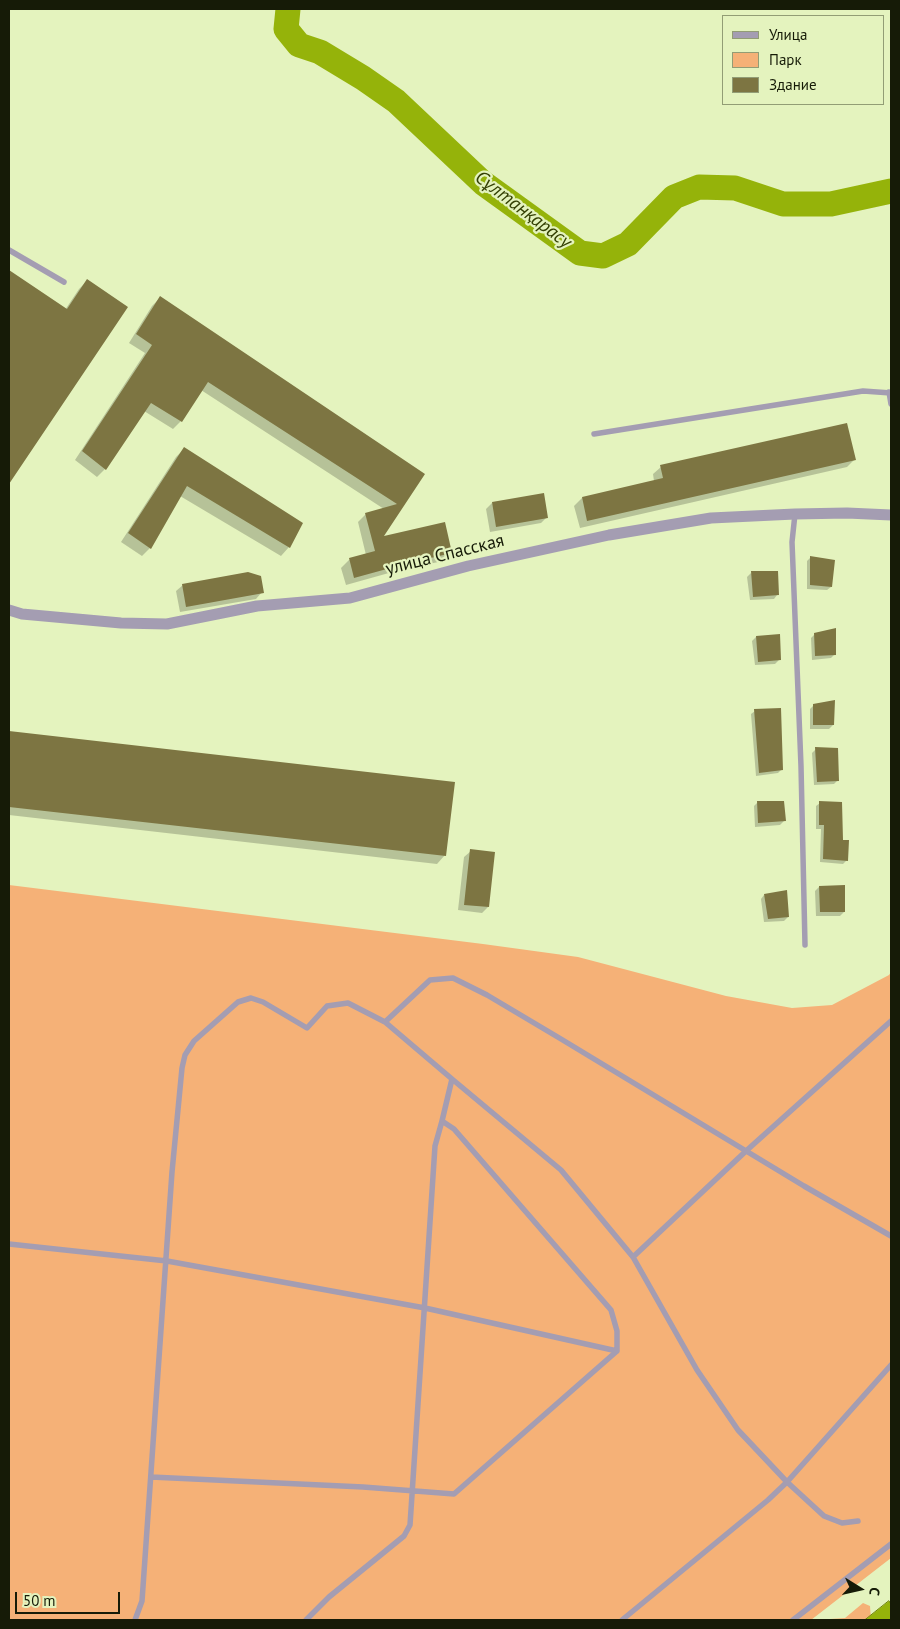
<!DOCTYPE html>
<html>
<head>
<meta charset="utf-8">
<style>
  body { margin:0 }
  #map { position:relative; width:900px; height:1629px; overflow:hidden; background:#e4f3be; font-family:"PT Sans",sans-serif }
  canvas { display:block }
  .frame { position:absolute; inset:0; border:10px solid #161b07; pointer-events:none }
  .legend { position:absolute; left:722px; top:15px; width:162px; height:90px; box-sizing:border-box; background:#e4f3be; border:1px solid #929d75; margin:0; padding:6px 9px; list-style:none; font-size:15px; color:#161b07 }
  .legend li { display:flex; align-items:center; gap:10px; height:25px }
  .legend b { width:25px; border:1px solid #929d75 }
  .north { position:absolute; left:835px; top:1564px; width:50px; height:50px; -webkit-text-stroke:4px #e4f3be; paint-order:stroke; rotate:100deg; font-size:14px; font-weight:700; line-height:20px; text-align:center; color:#161b07 }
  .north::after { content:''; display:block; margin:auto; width:18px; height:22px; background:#161b07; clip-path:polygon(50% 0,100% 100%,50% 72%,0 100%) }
  .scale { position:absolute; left:15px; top:1592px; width:105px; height:22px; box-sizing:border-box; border:2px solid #161b07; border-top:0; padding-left:6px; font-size:15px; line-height:18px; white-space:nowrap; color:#161b07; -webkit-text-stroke:4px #e4f3be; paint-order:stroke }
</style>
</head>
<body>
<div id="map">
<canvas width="900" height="1629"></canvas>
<div class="frame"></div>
<ul class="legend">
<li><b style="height:6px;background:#a49db2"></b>Улица</li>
<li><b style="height:14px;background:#f5b177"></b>Парк</li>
<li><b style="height:14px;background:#7d7542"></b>Здание</li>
</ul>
<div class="north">С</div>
<div class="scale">50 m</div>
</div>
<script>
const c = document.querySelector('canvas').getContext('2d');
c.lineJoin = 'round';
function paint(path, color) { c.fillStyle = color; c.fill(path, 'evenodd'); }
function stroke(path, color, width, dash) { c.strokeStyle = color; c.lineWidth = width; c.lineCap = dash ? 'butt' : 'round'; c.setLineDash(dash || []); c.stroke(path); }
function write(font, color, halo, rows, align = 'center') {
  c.font = font + ' "PT Sans",sans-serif'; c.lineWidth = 4.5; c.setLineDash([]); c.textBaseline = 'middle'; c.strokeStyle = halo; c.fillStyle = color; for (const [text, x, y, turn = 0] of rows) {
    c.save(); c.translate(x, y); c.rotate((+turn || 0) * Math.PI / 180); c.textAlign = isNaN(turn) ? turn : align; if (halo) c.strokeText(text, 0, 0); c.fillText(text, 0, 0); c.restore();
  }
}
paint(new Path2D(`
  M9,885L483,944L578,957L726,996L792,1008L832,1005L889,975L891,972V1558L811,1620H9Z
  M863,1603L870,1606L871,1620H829L830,1619L845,1618Z`), '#f5b177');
const water = new Path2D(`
  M889,1601L891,1604V1620H865Z`);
paint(water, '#95b30a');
stroke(water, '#6f8509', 1);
paint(new Path2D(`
  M9,271L65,310L79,289L87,281L126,308L9,482Z
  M160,298L423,474L381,538L451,553L443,561L396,571L346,585L341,568L349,560L366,555L358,522L366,514L384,509L201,390L181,421L173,429L144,411L105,469L97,477L75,460L145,353L129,343L152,306Z
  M184,449L289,547L281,556L180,496L150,548L142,556L121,542L176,457Z
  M855,459L847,467L580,528L574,506L582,498L654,481L653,474L661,467Z
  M492,503L547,517L541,523L490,532L486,509Z
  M811,557L831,587L827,590L807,589V561Z
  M751,573L777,595L774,599L750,600L747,577Z
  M183,585L262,592L256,599L180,612L176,591Z
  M815,634L835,654L831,658L812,660L811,638Z
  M778,635L779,660L775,664L755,665L752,641L756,637Z
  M814,705L833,725L829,729H810V709Z
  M755,711L782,769L778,773L756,776L751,714Z
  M9,732L454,783L445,855L437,864L9,815Z
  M816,749L838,780L834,784L814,785L812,753Z
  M758,802L784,821L780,825L755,827L754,806Z
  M820,803L842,841L847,860L843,864L820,862L821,829H816V806Z
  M471,851L488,907L482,913L458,910L464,857Z
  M819,887L844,912L840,916H816L815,891Z
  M764,895L788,917L784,921L764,922L761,899Z`), '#0003');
stroke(new Path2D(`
  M288,9L286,29L299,45L320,52L363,78L396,101L483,183L580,253L603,256L628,244L674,197L699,187L735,188L783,204H831L891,191`), '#95b30a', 25);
paint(new Path2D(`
  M9,270L67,309L87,279L128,307L9,484Z
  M160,296L425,474L384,536L445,522L452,553L405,564L354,578L349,558L375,551L365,513L397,504L208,382L182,422L151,403L106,470L82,451L152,345L136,334Z
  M847,423L856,460L587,521L582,497L663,478L660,465Z
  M184,447L303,523L290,548L187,486L151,549L128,533Z
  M544,493L548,518L496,527L492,502Z
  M810,556L835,560L832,587L810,585Z
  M751,571H778L779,595L753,597Z
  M248,572L261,576L264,593L186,607L182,584Z
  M836,628V655L815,656L814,633Z
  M780,634L781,660L758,662L756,636Z
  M835,700L834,725H813V704Z
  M781,708L783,770L759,773L754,709Z
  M9,731L455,782L446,856L9,807Z
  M815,747L838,748L839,781L817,782Z
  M757,801H784L786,821L758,823Z
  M819,801L842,802L843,840H849L848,861L823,859L824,825H819Z
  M470,849L495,852L489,907L464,905Z
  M845,885V912H820L819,886Z
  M787,890L789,917L768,919L764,894Z`), '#7d7542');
stroke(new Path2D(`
  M9,250L64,282
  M889,392L891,404
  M594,434L863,391L891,393
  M795,514L792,542L801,766L805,945
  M452,1079L561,1170L633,1257L697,1370L738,1430L787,1482L824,1516L842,1523L858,1521
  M9,1244L167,1261L425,1308L617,1351
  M633,1257L746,1151L891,1021
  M151,1477L363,1487L454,1494L617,1351V1331L611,1310L454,1129L442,1121L452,1079L385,1022
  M135,1620L142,1601L172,1172L182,1068L185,1055L194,1041L238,1002L251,998L263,1002L307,1028L327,1006L348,1003L385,1022L430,980L453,978L487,995L561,1039L804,1186L891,1236
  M306,1620L329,1597L404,1536L410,1525L435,1146L442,1121
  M622,1620L768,1500L787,1482L891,1365
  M793,1620L891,1544`), '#a49db2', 5.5);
stroke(new Path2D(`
  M9,610L22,614L121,623L167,624L257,606L350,598L468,566L609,535L711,518L795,514L847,513L891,515`), '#a49db2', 11);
write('18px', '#161b07', '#e4f3be', [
  ["улица Спасская",445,555,-14]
]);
write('italic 19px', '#344004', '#e4f3be', [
  ["Сұлтанқарасу",523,210,37]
]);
</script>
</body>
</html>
